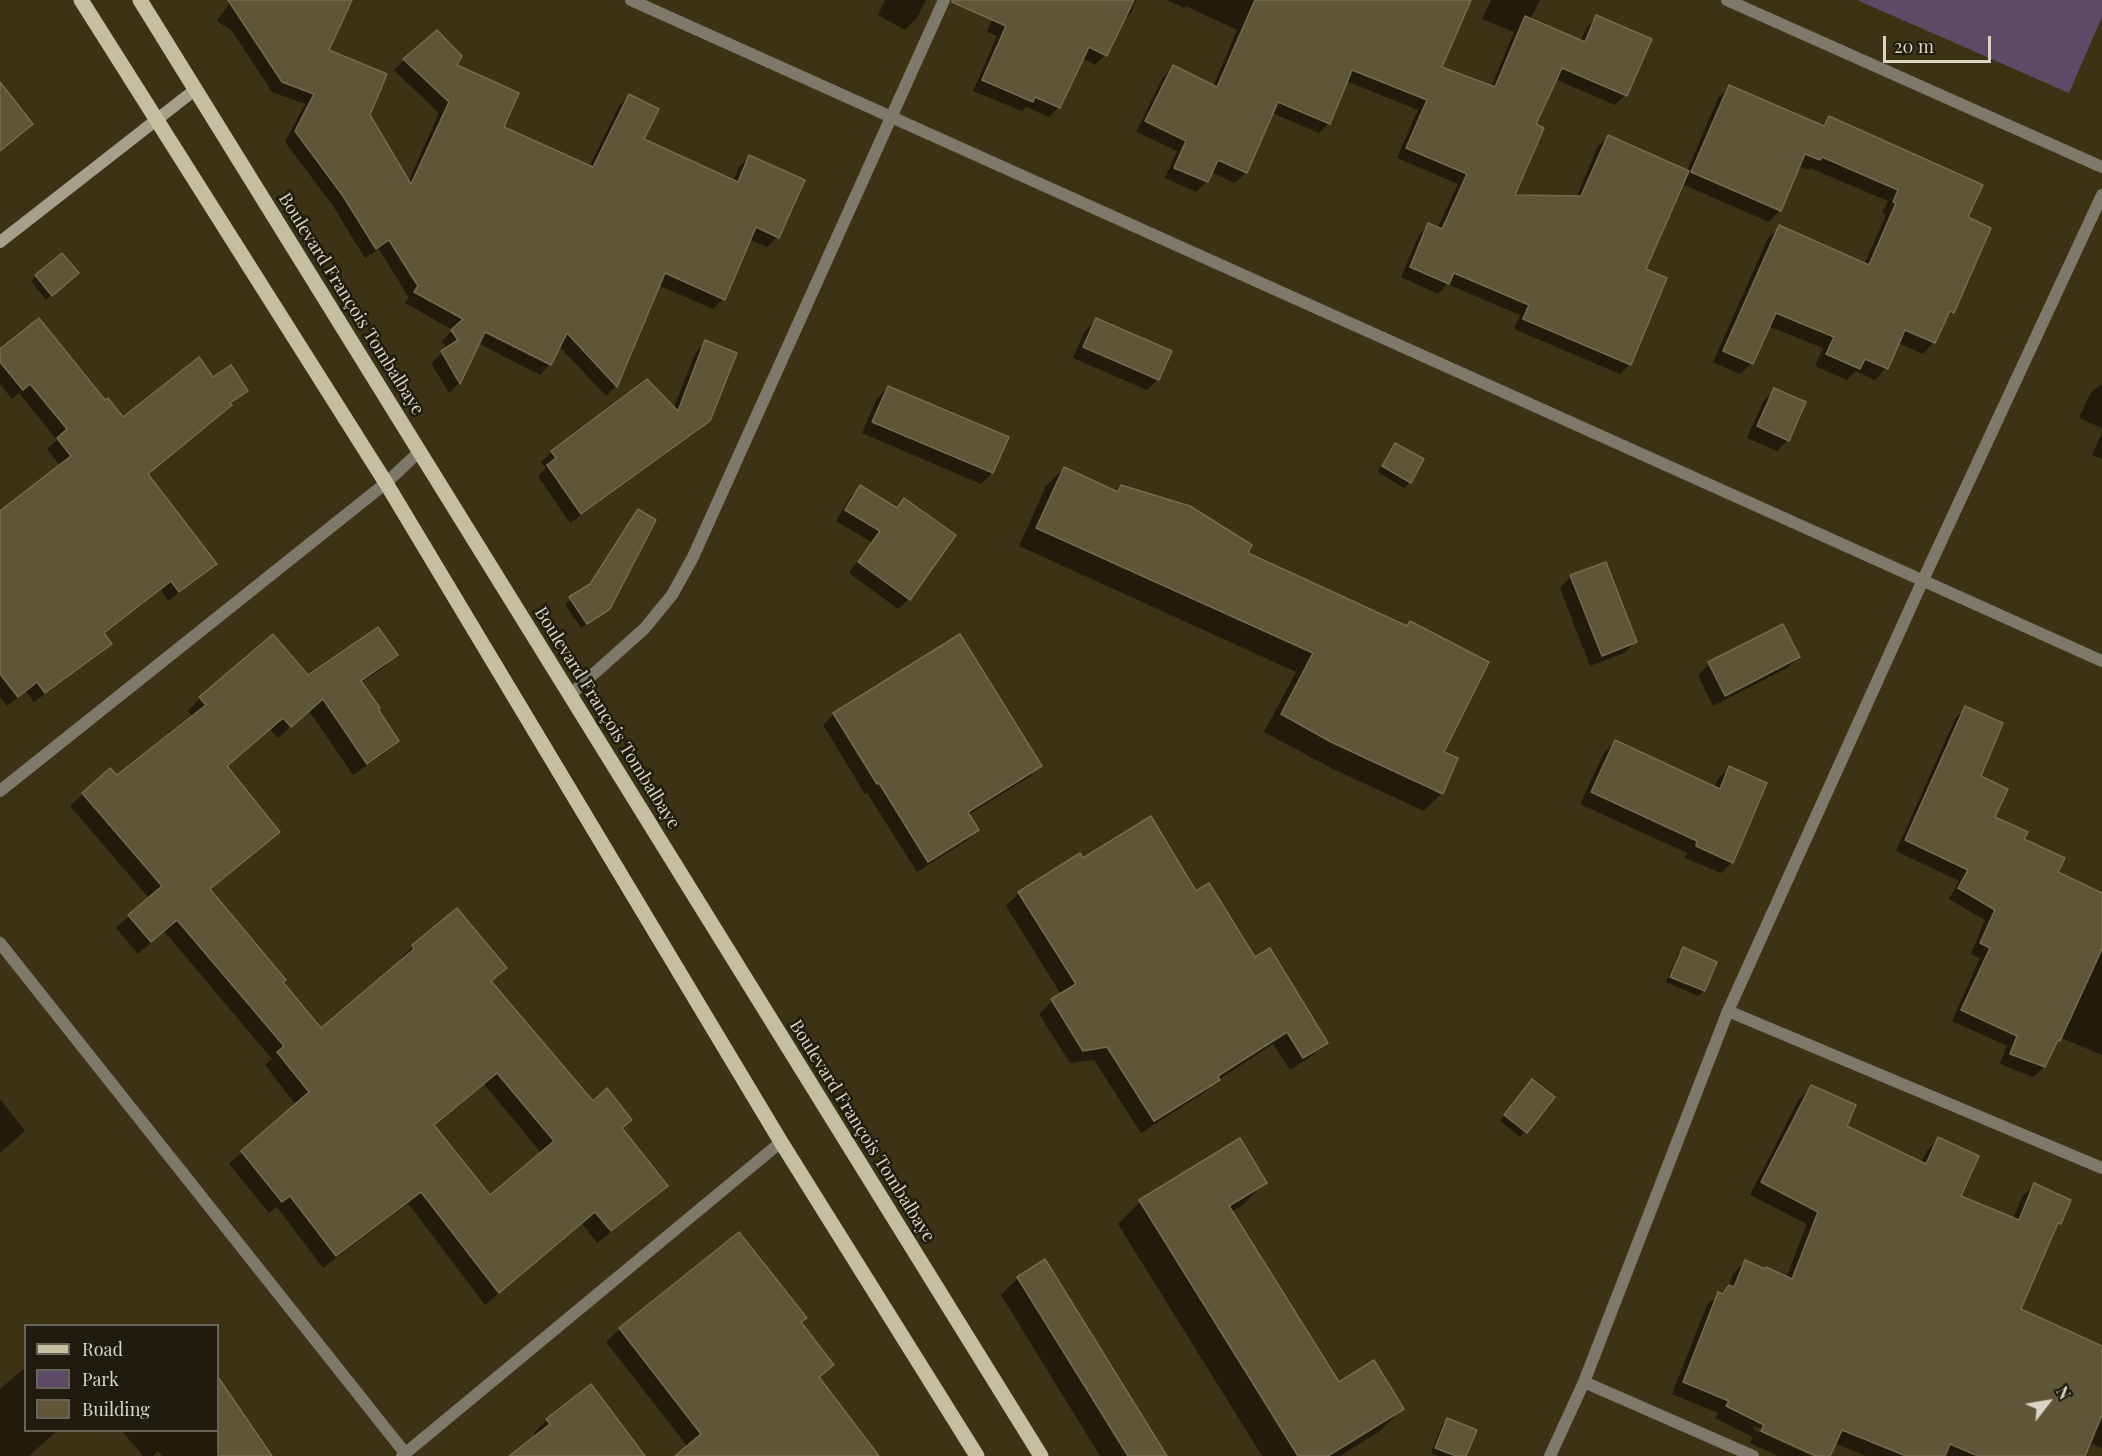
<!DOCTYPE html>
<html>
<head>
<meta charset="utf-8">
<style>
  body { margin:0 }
  #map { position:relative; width:2102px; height:1456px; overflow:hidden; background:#3c3315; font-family:"Playfair Display",serif }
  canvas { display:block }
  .legend { position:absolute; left:24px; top:1324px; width:195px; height:108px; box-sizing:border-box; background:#1f1b0e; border:2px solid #696556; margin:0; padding:8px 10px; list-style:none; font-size:18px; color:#d9d4c3 }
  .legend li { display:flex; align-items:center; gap:12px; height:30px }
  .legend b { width:30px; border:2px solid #696556 }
  .north { position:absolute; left:2018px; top:1372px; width:60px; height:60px; -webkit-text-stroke:4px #1f1b0e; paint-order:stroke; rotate:59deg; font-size:16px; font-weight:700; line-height:24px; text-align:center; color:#d9d4c3 }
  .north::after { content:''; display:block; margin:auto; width:21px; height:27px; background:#d9d4c3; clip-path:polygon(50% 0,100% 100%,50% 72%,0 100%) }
  .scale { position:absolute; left:1883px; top:36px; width:108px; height:27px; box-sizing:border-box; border:3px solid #d9d4c3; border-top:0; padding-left:8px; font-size:18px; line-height:21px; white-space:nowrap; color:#d9d4c3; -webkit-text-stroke:4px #1f1b0e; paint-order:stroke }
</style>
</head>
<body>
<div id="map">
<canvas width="2102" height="1456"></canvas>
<ul class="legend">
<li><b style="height:8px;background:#c6bea1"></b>Road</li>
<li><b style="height:16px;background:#5d4a66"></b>Park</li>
<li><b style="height:16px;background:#5f5537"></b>Building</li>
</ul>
<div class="north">N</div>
<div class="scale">20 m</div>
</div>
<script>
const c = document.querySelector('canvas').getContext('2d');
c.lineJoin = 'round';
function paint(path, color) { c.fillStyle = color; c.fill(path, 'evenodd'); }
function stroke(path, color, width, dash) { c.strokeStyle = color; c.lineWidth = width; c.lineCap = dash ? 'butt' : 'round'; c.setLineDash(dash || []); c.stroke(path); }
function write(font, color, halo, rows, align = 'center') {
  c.font = font + ' "Playfair Display",serif'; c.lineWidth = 5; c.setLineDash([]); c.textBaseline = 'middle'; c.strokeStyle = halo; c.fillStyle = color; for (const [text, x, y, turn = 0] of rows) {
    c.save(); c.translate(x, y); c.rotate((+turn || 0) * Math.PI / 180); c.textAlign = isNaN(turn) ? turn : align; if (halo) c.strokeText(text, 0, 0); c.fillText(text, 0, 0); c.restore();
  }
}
paint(new Path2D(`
  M1857,0H2102V17L2069,93Z`), '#5d4a66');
paint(new Path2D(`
  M232,0H351L327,50L408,182L439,113L394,70L404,60L455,66L502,127L589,167L619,106L629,95L642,140L733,181L739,167L750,157L777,237L767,247L749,239L723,299L713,309L658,285L616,386L606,396L559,346L550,364L540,375L478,343L459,383L449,393L431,363L447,349L442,341L453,330L405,303L409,298L379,249L365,258L333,206L285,142L305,104L272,92L232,31L217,21Z
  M885,0H926L917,18L905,30L878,15Z
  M1000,0H1136L1131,13L1121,23L1105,55L1095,65L1082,58L1059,107L1049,117L1026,107L1022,111L973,91L997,36L987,32Z
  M1167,0H1469L1440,68L1491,87L1514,32L1482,19L1491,0H1540L1530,20L1580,42L1587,27L1597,17L1625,95L1615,105L1555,79L1534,125L1512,196L1576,198L1598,146L1609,136L1687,171L1718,98L1729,87L1821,126L1829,117L1966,218L1953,312L1943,321L1934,342L1923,354L1898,343L1886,368L1875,380L1856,371L1847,380L1815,366L1823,348L1768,326L1752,363L1740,374L1713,362L1768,238L1780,227L1864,265L1886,215L1882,213L1888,201L1810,168L1808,170L1798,166L1780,210L1769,222L1682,184L1644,270L1630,364L1620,374L1514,329L1520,315L1447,284L1438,294L1401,277L1419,235L1429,225L1437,229L1458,184L1397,158L1418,110L1346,81L1329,123L1319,133L1272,113L1246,172L1235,183L1211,172L1207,181L1196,192L1165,178L1177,151L1136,132L1163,77L1173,67L1213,87L1237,30L1186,6L1184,8Z
  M0,84L31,123L0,152Z
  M36,276L72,279L46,300L31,281Z
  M1096,320L1158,379L1147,390L1073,358L1085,331Z
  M706,342L708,420L698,431L570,523L538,476L546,468L541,462L552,452L647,381L673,409L696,352Z
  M0,351L105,403L122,419L213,379L246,391L147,475L215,564L205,574L168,601L161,590L103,635L111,644L100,654L34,702L26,691L7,706L0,697V515L60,466L47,449L57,440L19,393L12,399L0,384Z
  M2100,385L2102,386V428L2079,418L2090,394Z
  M888,387L992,473L981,484L862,433L877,399Z
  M1774,390L1788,440L1777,451L1747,438L1763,402Z
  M2102,433V459L2092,455Z
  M1395,445L1422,460L1410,482L1404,488L1378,472L1390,450Z
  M1064,468L1116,493L1122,487L1246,554L1406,627L1442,752V793L1424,811L1333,769L1264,732L1296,672L1019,546L1046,486Z
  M860,487L896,509L904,500L909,599L898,609L849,573L871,542L836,521L850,498Z
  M638,511L602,614L581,628L565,604L587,587Z
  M1571,576L1635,642L1624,653L1590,666L1560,588Z
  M396,655L383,668L361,683L397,740L385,753L353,775L309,711L278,738L270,729L226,767L278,832L209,891L321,1031L402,961L400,959L413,946L505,968L490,982L592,1103L620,1129L666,1186L653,1199L597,1243L582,1223L485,1305L408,1203L323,1268L277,1207L269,1213L229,1164L296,1105L265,1065L272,1059L164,931L138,954L116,928L149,898L70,806L110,770L117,777L193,717L188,711L200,698L308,677ZM484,1084L542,1154L490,1197L433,1126Z
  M1799,657L1787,668L1713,706L1698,675L1709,664Z
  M1966,708L1979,777L1993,818L2022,840L2056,873L2102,894V1055L2059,1037L2044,1067L2033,1077L2000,1064L2007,1046L1952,1021L1980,958L1971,954L1985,920L1949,899L1959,881L1896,851L1955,719Z
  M834,714L1040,766L1029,777L968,815L978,830L966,841L917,872L867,793L865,794L823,725Z
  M1615,741L1714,788L1718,779L1729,768L1732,862L1721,873L1685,858L1687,853L1580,804L1604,753Z
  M1082,860L1196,893L1326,1042L1313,1055L1290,1070L1273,1044L1218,1080L1205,1092L1141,1133L1094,1060L1070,1063L1039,1014L1052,1001L1061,994L1006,906L1019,893Z
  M1683,949L1715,962L1704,991L1698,996L1666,982L1678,954Z
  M1527,1086L1553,1097L1520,1137L1500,1121Z
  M1811,1087L1845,1126L1921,1163L1927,1151L1938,1139L1959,1196L2013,1219L2022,1197L2034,1185L2069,1200L2059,1224L2053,1230L2019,1309L2102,1348V1448L2089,1443L2084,1456H1866L1834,1443L1828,1456H1820L1754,1426L1753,1429L1812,1456H1778L1750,1443L1753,1437L1715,1418L1718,1413L1672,1394L1707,1305L1728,1288L1733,1274L1745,1262L1786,1278L1807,1224L1750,1195L1799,1099Z
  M0,1099L25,1131L0,1153Z
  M1265,1182L1243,1205L1231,1212L1338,1384L1402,1409L1380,1431L1340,1456H1262L1118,1224L1140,1202Z
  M739,1234L799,1323L832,1365L818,1379L878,1456H677L688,1447L606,1342L620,1329Z
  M1018,1278L1150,1456H1100L1001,1295Z
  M26,1367V1430H58L29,1456H0V1389Z
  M218,1380L269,1455L268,1456H162L158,1451L153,1456H143L121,1430H218Z
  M547,1420L643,1456H511L536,1437L534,1433Z
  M1447,1420L1465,1456H1438L1431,1453L1442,1425Z`), '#0007');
const building = new Path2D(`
  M228,0H352L329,50L387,74L370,115L411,184L449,102L403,59L437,30L462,56L457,65L519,93L504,127L593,167L629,94L659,109L644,139L738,182L749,155L805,180L779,238L756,227L725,300L665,273L617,387L567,333L551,365L485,332L460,384L441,351L458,340L451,330L463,319L414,292L418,286L389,240L376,249L343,196L295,131L314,94L282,82Z
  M952,0H1134L1107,56L1089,47L1060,108L1035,97L1033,102L982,80L1006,26L952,2Z
  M1255,0H1471L1442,67L1495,87L1525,16L1585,42L1596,15L1652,39L1627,96L1562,68L1536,124L1544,128L1515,195L1581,196L1608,135L1689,171L1646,269L1667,278L1631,365L1523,319L1529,305L1454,273L1449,284L1410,267L1428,223L1442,229L1467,174L1406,148L1427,100L1352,70L1330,124L1278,102L1247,173L1218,160L1208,182L1174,168L1186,141L1145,121L1173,65L1217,87Z
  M0,82L33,124L0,151Z
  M1729,85L1824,126L1829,116L1983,185L1968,217L1991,228L1954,313L1950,311L1935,343L1905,330L1888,369L1865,359L1860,369L1826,354L1834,337L1776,313L1753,364L1723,351L1779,225L1869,265L1896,203L1893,202L1898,190L1822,157L1820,160L1805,154L1781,211L1691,172Z
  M62,253L79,273L52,296L35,275Z
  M39,318L105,400L108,398L123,417L199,357L213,377L231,365L248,391L230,403L232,405L148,474L217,564L179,592L171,581L104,633L112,644L45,693L37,682L18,697L0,674V511L71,456L57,438L67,429L30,384L23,390L0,362V349Z
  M1096,318L1172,351L1159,380L1083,347Z
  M705,340L737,353L710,421L581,514L547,465L556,458L551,451L647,379L678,411Z
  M888,386L1009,437L993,473L872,422Z
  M1774,388L1806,402L1789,441L1757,426Z
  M1395,443L1424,459L1411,483L1382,466Z
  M1064,467L1118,492L1121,485L1190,506L1252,545L1248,553L1407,626L1410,621L1489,662L1444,752L1458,758L1443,794L1331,742L1281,714L1313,653L1036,528Z
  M860,485L897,508L904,498L956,535L910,600L858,562L880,531L845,510Z
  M638,509L656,520L610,609L587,624L569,597L590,584Z
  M1606,562L1637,642L1602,656L1570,575Z
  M1783,624L1800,657L1725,696L1708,662Z
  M378,627L398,655L361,681L380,708L378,709L399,741L367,764L323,699L291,727L283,718L227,766L280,832L210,889L286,980L283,982L321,1028L414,949L412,945L457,908L507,968L491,981L593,1101L607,1088L632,1120L622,1128L668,1186L611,1231L595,1212L499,1293L421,1192L336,1256L290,1196L282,1202L241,1151L309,1092L277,1052L284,1046L177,920L151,942L128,915L162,886L82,793L110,768L117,775L206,705L199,697L273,634L308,675ZM497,1073L554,1141L490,1195L434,1125Z
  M960,634L1042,766L968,812L979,830L928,862L879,783L877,784L833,713Z
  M1965,706L2003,723L1981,776L2008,789L1995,817L2028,832L2024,839L2065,858L2058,872L2102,893V949L2060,1041L2058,1040L2045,1067L2010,1054L2017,1036L1961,1010L1990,948L1980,943L1995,910L1958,888L1968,870L1905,840Z
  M1615,740L1720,789L1729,766L1767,783L1733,863L1696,846L1697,841L1591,792Z
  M1151,816L1196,891L1209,883L1255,957L1270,948L1328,1043L1303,1058L1287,1032L1218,1076L1220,1080L1154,1121L1107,1047L1083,1051L1051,999L1076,984L1018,892L1080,853L1083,858Z
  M1683,947L1717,962L1705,991L1670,977Z
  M1532,1079L1555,1097L1527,1133L1504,1115Z
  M1811,1085L1856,1105L1847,1126L1926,1164L1938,1137L1979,1156L1961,1196L2019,1220L2034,1183L2071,1200L2061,1224L2058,1223L2021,1309L2102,1346V1415L2085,1456H1978L1950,1444L1945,1456H1906L1842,1430L1830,1456H1816L1761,1431L1764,1425L1726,1406L1729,1401L1683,1382L1718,1292L1723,1294L1729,1285L1734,1287L1745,1260L1765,1269L1766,1267L1792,1279L1818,1212L1761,1182Z
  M1240,1138L1267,1183L1229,1206L1339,1382L1374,1360L1404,1409L1328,1456H1298L1139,1200Z
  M739,1232L807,1318L801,1322L834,1365L819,1377L879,1456H675L701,1434L619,1328Z
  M1045,1259L1167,1456H1128L1017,1277Z
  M218,1377L272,1456H218Z
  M591,1384L645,1456H509L550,1424L546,1419Z
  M1447,1418L1477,1430L1466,1456H1456L1435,1448Z`);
paint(building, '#5f5537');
stroke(building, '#756c4d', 1.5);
stroke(new Path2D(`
  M631,0L2102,661
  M1727,0L2102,167
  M570,695L644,629L672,595L693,557L944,0
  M0,791L386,483L419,452
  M0,943L405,1453
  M1728,1011L2102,1168
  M1584,1382L1753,1456
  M402,1456L781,1142
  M1550,1456L1584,1382L1728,1011L1923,580L2102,195`), '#7d796b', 12);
stroke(new Path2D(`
  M0,242L196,89`), '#a6a08a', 12);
stroke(new Path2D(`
  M81,0L386,483L781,1142L977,1456
  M140,0L1041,1456`), '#c6bea1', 15);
write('18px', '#d9d4c3', '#1f1b0e', [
  ["Boulevard François Tombalbaye",351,304,58],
  ["Boulevard François Tombalbaye",607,718,58],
  ["Boulevard François Tombalbaye",862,1131,58]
]);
</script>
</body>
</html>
